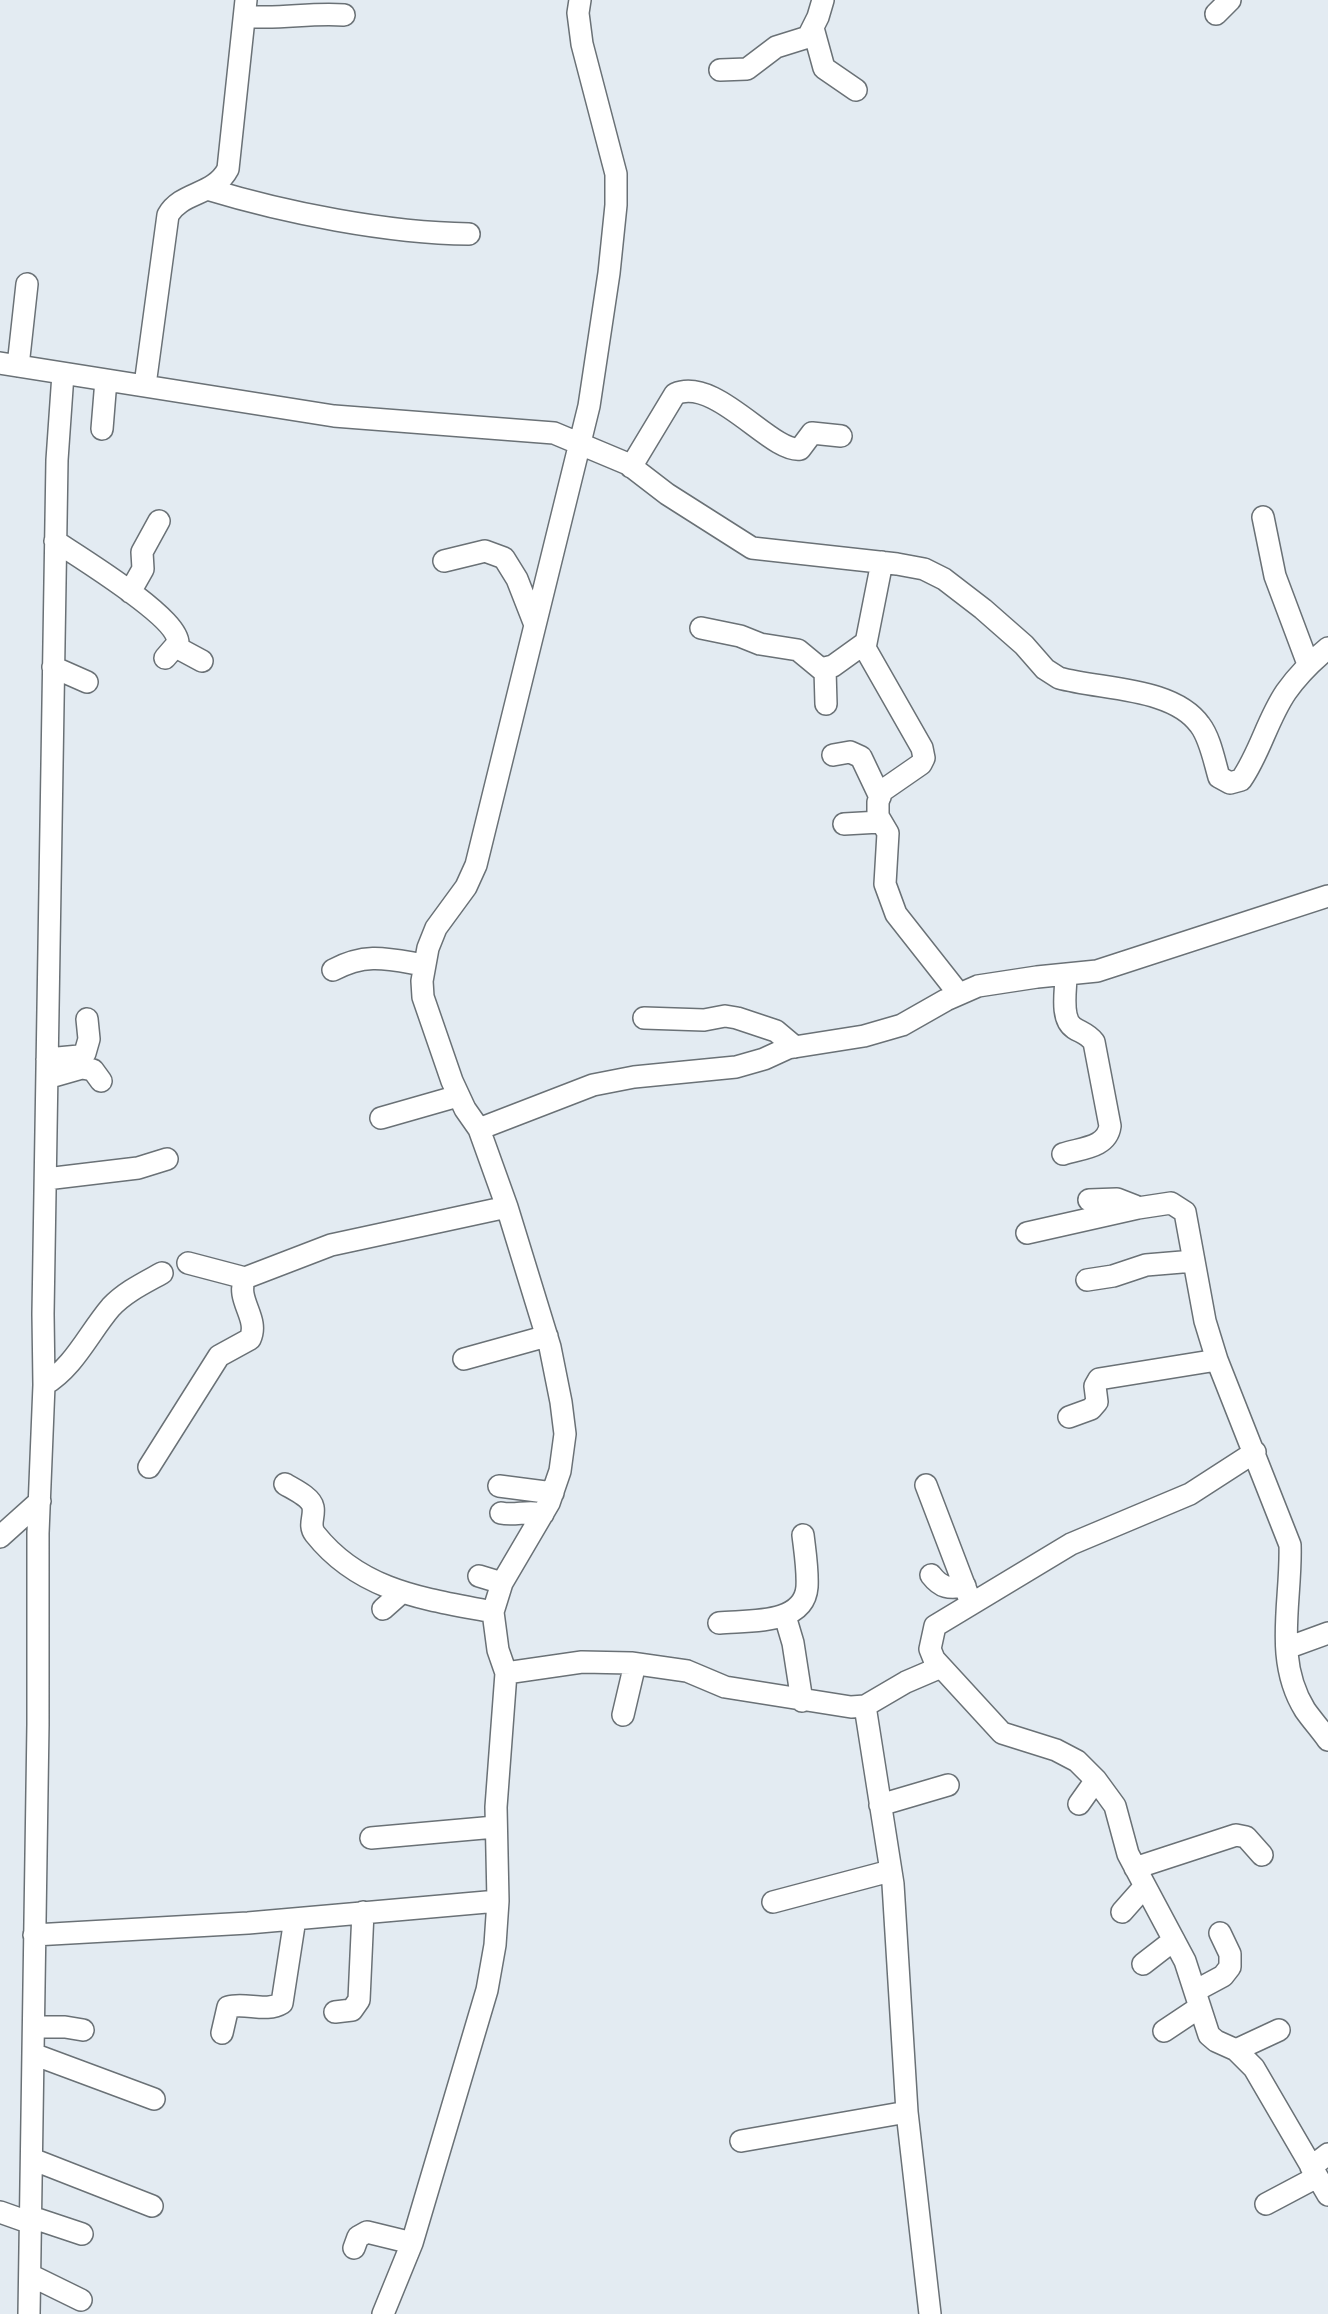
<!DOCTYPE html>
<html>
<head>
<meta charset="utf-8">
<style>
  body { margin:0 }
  canvas { display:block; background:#e3ebf2 }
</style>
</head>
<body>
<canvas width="1328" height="2314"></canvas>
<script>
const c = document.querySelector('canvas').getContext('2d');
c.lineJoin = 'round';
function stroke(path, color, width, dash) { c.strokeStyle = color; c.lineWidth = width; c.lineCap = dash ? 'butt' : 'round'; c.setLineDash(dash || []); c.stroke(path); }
const minor = new Path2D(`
  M1216,14L1230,0
  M245,16C278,20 311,12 344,15
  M813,28L824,68L856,90
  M720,70L747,69L776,47L808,37L818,17L823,0
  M207,189C286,213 387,233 469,234
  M0,363L334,416L554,433L628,464L667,494L752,548L897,564L924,569L944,579L983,609L1024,645L1045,669L1059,678C1102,690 1173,687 1200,725C1210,738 1214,760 1219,777L1230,783L1241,780C1260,753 1267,720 1286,692C1298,675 1312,661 1328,648
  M18,366L27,284
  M145,385L168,215C182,191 214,196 228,169L246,0
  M102,429L106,380
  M631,467L675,394C716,376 771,453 800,449L812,433L841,436
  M1263,517L1275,576L1308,664
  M55,541C79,557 178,617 178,643L165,658
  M444,561L485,551L504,558L517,579L535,625
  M882,562L865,648L922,748L924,758L921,764L882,791L878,802V816L888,833L885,884L896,914L959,994
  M130,592L143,569L142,552L159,521
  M701,628L740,636L760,644L798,650L821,669L833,666L865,643
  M176,647L202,661
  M53,667L87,682
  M825,669L826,704
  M833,755L850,752L861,757L880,797
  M844,824L880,822
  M333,970C367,952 388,959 424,965
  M644,1018L704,1020L725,1016L737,1018L776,1031L795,1047
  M47,1059L79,1056L85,1053L89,1039L87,1019
  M47,1078L82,1068L93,1070L101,1081
  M381,1118L458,1096
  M479,1129L593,1085L634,1077L736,1067L764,1059L788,1048L864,1036L902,1025L946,1000L978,986L1037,977L1097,971L1328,896
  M1063,1154C1081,1148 1107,1148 1110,1126L1094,1042C1088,1034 1082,1033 1074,1028C1060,1019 1066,990 1066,976
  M46,1179L138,1168L167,1159
  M1089,1200L1117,1199L1135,1206
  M1027,1233L1138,1208L1171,1203L1185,1212L1205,1321L1217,1360L1290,1545C1292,1600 1273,1659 1305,1710C1312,1720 1321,1730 1328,1740
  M188,1263L245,1278
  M1087,1280L1113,1276L1146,1265L1194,1261
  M464,1359L547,1336
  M44,1385C75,1366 88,1334 111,1307C125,1292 144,1283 162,1273
  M1069,1417L1091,1409L1097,1402L1095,1386L1099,1379L1217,1360
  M1255,1452L1190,1494L1071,1544L935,1626L930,1649L934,1659L1002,1733L1056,1750L1077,1761L1096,1780L1115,1806L1128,1854L1185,1961L1209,2035L1216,2041L1236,2050L1254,2068L1328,2195
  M149,1467L219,1356L250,1339C260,1318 235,1300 245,1278L331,1245L507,1207
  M285,1484C293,1489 311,1497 313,1507C315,1517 308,1525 315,1534C361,1592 426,1599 493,1612
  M926,1485L971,1603
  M499,1486L553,1493
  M501,1513C515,1516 528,1510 543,1514
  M0,1537L40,1501
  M931,1575C941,1588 949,1589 965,1586
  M479,1576L502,1583
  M383,1609L401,1593
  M785,1616L793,1643L802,1701
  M719,1623C746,1620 804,1626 807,1587C808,1570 805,1552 803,1535
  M1287,1648L1328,1633
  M506,1673L582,1662L631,1663L687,1671L725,1687L851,1707L865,1706L906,1682L941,1667
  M865,1706L893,1884L907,2112L930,2314
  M623,1715L635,1664
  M1079,1804L1096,1780
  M880,1805L948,1785
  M371,1838L495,1827
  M1135,1868L1236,1835L1246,1837L1262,1855
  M773,1902L890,1871
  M1122,1912L1145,1886
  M34,1935L248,1923L498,1901
  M1143,1964L1174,1940
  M1195,1991L1223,1976L1230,1967V1954L1220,1933
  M335,2012L352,2010L359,2000L363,1912
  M34,2027H65L83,2030
  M1164,2031L1200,2007
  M222,2033L228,2007C246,2002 266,2013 282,2003L295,1919
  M1236,2050L1279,2030
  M33,2054L154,2099
  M741,2141L907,2112
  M32,2159L152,2206
  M1311,2167L1328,2154
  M1266,2204L1317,2177
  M0,2212L31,2223
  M31,2217L82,2234
  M354,2248L358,2237L367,2232L412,2243
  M30,2275L81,2300
  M29,2314L38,1724V1533L44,1385L43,1314L57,460L63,374
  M383,2314L412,2243L487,1990L495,1945L498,1901L496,1807L506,1673L498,1650L493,1612L502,1583L549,1503L560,1471L565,1434L561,1402L550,1347L507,1207L479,1129L465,1109L452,1081L423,997L422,981L428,948L436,928L466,887L476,865L589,406L609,273L616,205V174L582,44L578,13L580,0`);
stroke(minor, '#6a7176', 24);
stroke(minor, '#fff', 21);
</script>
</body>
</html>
